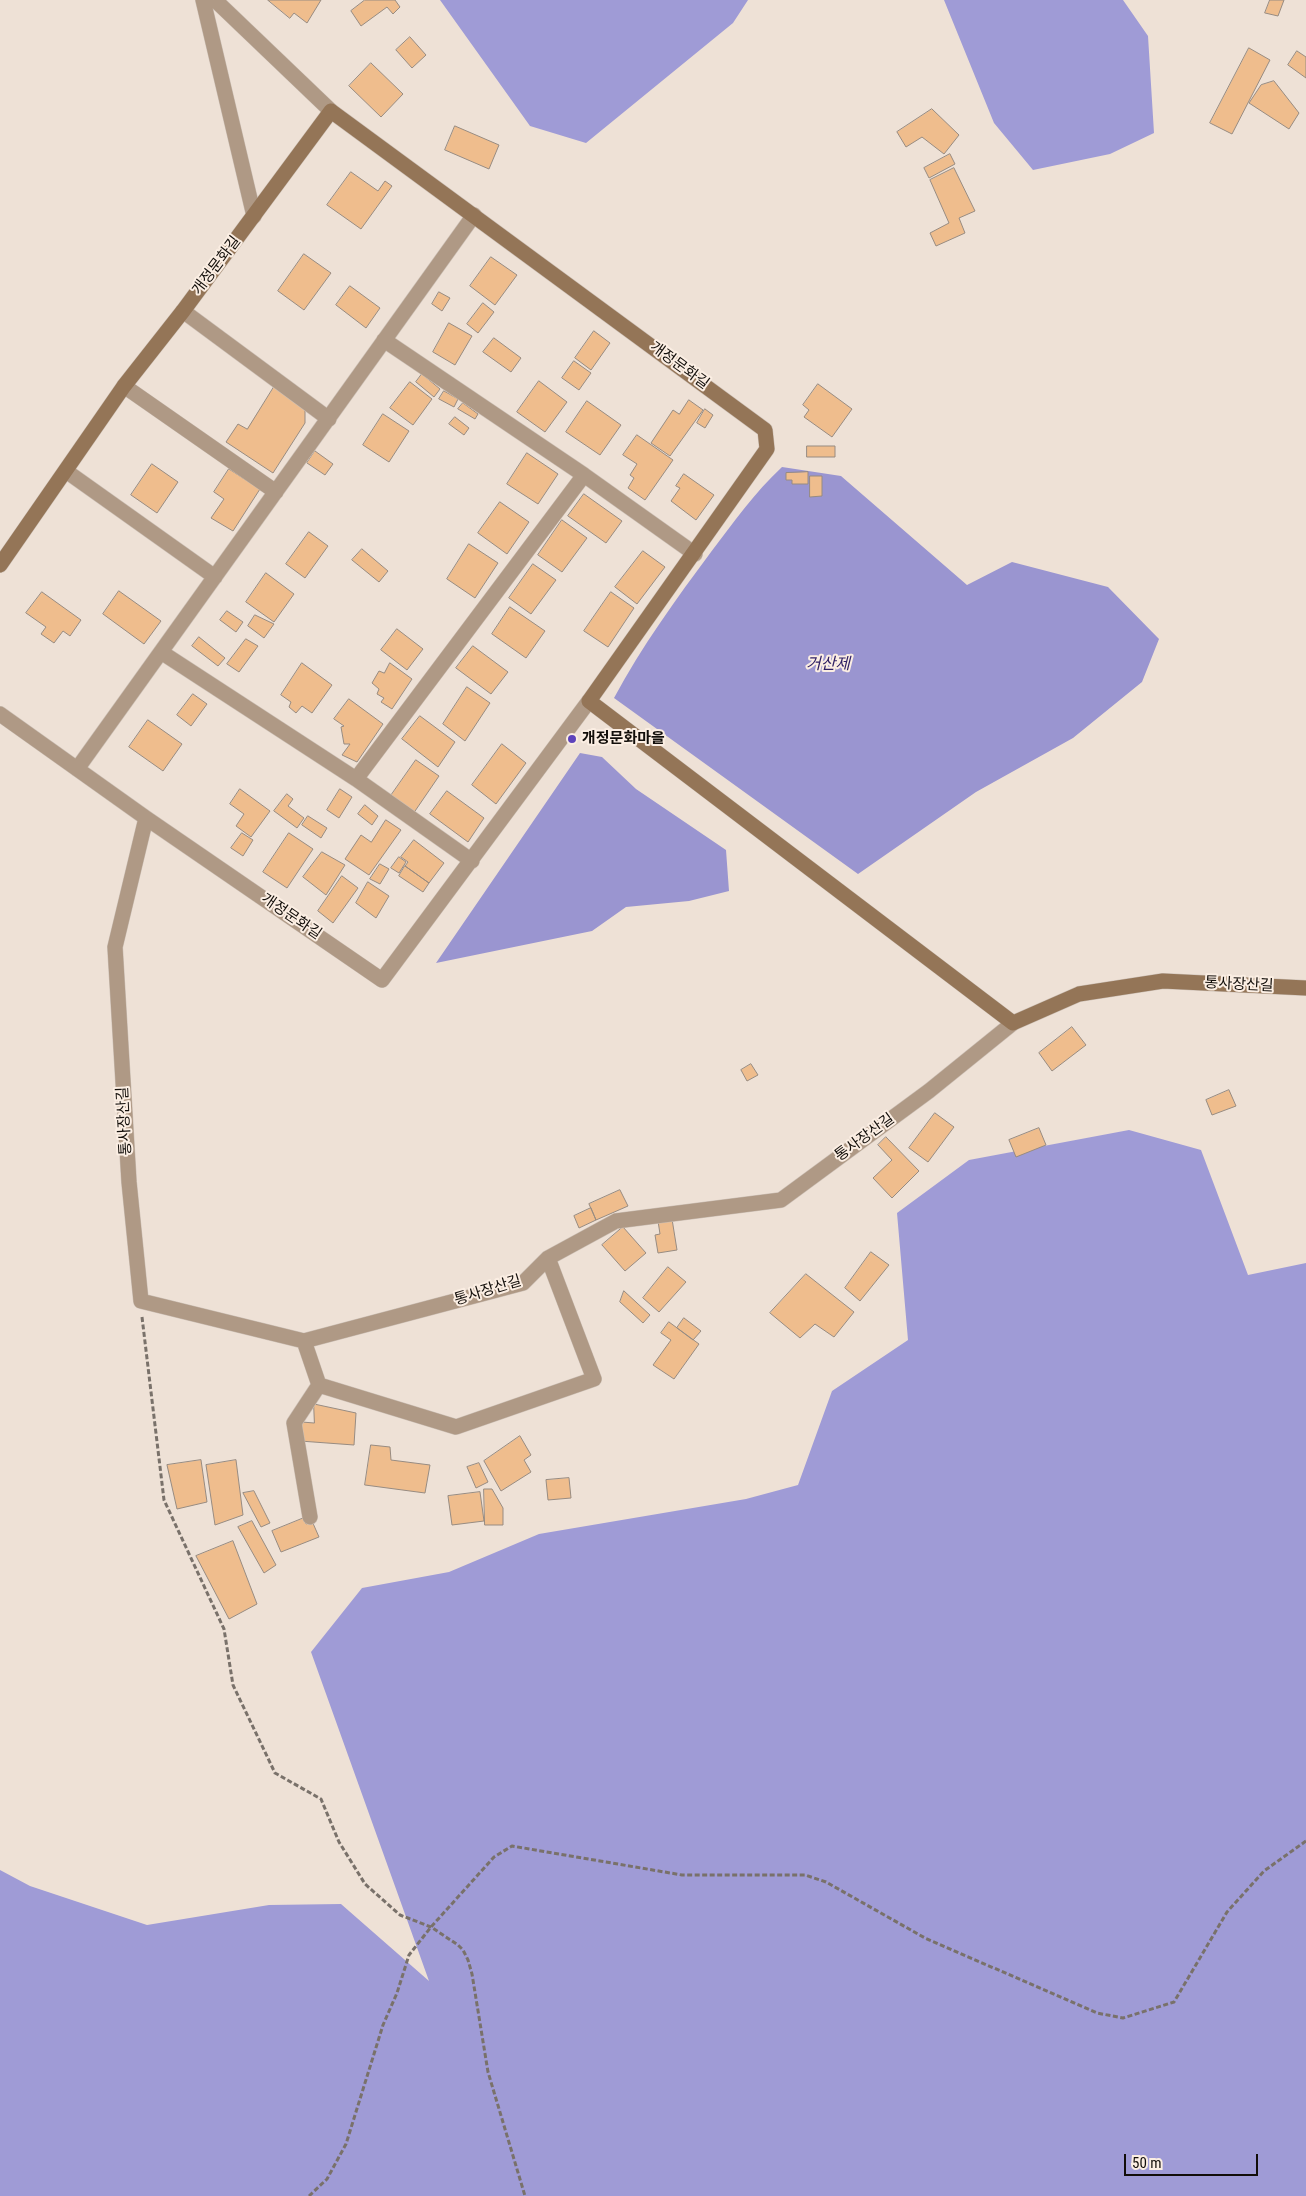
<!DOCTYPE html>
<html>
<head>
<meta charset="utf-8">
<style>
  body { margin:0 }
  #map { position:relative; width:1306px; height:2196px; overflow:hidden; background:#eee1d6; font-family:"Roboto Condensed",sans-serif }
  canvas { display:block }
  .scale { position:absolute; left:1124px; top:2154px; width:134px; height:22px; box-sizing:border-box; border:2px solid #120e0a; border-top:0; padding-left:6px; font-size:15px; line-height:18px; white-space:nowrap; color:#120e0a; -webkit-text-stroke:4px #fbeee3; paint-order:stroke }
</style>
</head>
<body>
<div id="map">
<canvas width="1306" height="2196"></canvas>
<div class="scale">50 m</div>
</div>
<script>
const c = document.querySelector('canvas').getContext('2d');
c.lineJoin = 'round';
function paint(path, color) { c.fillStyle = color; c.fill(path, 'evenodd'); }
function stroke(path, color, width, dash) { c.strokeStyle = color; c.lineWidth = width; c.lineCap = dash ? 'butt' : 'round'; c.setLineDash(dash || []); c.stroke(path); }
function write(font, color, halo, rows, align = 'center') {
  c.font = font + ' "Roboto Condensed","Noto Sans KR",sans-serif'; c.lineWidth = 4; c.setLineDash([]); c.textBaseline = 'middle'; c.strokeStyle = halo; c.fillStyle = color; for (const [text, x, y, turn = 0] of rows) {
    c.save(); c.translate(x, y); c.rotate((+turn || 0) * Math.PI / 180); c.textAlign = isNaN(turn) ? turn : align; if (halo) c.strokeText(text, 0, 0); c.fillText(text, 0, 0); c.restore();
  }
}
paint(new Path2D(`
  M440,0H748L733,23L586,143L530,126Z
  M944,0H1123L1148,36L1154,133L1110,154L1033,170L994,123Z
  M1129,1130L1201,1150L1248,1275L1306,1263V2196H0V1870L30,1886L147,1925L269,1905L341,1904L429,1981L311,1652L362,1588L449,1572L539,1534L746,1499L798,1485L832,1391L908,1340L897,1213L969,1160Z`), '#9f9bd6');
paint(new Path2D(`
  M782,467L841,476L967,585L1012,562L1108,587L1159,639L1142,682L1073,738L976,792L858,874L614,698C642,646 676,599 711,552C734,522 754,493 782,467Z
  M580,753L602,757L636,789L726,850L729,891L689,901L626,907L592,931L436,963Z`), '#9a95d0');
const building = new Path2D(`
  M268,0H321L307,23L294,13L290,18Z
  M365,0H395L400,7L393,14L387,7L361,26L351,11Z
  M1270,0H1284L1278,16L1265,13Z
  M410,37L426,55L412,68L396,50Z
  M1249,48L1270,60L1232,134L1210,123Z
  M1297,51L1306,57V78L1288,65Z
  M371,63L403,94L381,117L349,86Z
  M1274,81L1299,113L1289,129L1249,103L1261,85Z
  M932,109L959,135L944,154L922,137L906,147L897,132Z
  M455,126L499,145L489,169L445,150Z
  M950,154L955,164L929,178L924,168Z
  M954,168L975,211L959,218L965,233L936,246L930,233L949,223L930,180Z
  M351,172L378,191L385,181L392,186L361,229L327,205Z
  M304,254L331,273L304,310L278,291Z
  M491,257L517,275L495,305L470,286Z
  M350,286L380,308L366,328L336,305Z
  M439,292L450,298L442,311L432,304Z
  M483,303L494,312L478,333L467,324Z
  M449,323L472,336L455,365L433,352Z
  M594,331L610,343L591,370L575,358Z
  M494,338L521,358L511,372L483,352Z
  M574,361L591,373L579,390L562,378Z
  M422,374L440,389L434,397L416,382Z
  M539,381L567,402L545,432L517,412Z
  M410,382L432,399L413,425L390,408Z
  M818,384L852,409L832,437L804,417L809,410L803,405Z
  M274,387L305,407V423L273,473L226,442L238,424L247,429Z
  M444,391L458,399L454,407L439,399Z
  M689,400L703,410L670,456L651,443L673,410L679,414Z
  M587,401L621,425L600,455L566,432Z
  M463,403L478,414L475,419L458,409Z
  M705,409L713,415L705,428L697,423Z
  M383,414L409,431L389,462L363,445Z
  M455,417L469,428L464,435L449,424Z
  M637,435L673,460L645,500L628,488L634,478L630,475L637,464L623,455Z
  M807,446H835V457H807Z
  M315,451L333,464L325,475L307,463Z
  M527,453L558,474L538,504L507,484Z
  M152,464L178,482L157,513L131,495Z
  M229,469L260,489L233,531L211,518L224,499L214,492Z
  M808,472V484H792V480H786V473Z
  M684,474L714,495L696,520L671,501L680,488L676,486Z
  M810,476H822V496L810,497Z
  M584,494L622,521L606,543L568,516Z
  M500,502L529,522L507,554L478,533Z
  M562,520L587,538L562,572L538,555Z
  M309,532L328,546L305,578L286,564Z
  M469,544L498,563L475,598L447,579Z
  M362,549L388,571L379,582L352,560Z
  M643,551L665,567L637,604L615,587Z
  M533,564L556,580L531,614L509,598Z
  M266,573L294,594L274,622L246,602Z
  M119,591L161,621L144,644L103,614Z
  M42,592L81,620L70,636L63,631L54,643L41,634L46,627L26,613Z
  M611,592L634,608L608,647L584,631Z
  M510,607L545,631L526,658L492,634Z
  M227,611L243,622L236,632L220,620Z
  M255,615L274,624L264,638L248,626Z
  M397,629L423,649L407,670L381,650Z
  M199,637L225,658L218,666L192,646Z
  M246,639L258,646L239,672L227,664Z
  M473,646L508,672L491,694L456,668Z
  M302,663L332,685L312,713L302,706L296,713L289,707L291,702L281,695Z
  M390,663L412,679L392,709L381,702L384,698L377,694L379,689L372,683L379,671L384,673Z
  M467,687L490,703L465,741L443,724Z
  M193,694L207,704L191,726L177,715Z
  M349,699L383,724L357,762L342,755L350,744H344L341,727L344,726L334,719Z
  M420,716L455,742L438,767L402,739Z
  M148,720L182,744L163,771L129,747Z
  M502,744L526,763L496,804L472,785Z
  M416,760L439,776L413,814L390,797Z
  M240,789L270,811L251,837L236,826L244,814L230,804Z
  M340,789L352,797L339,818L327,810Z
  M447,791L484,818L468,842L430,814Z
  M287,794L293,799L288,806L304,818L297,828L274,811Z
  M365,805L378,816L372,825L358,814Z
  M308,816L327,828L321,838L302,825Z
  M386,820L401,830L369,875L345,859L361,835L371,842Z
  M242,833L253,840L243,856L231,848Z
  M289,833L313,849L287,888L263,872Z
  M414,840L444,863L429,883L405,866L408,862L401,857Z
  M322,852L345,865L326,895L303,877Z
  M399,857L406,862L399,873L391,868Z
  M380,864L389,869L380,884L370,879Z
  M405,866L429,883L423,892L399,876Z
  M342,876L358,888L333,923L318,911Z
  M368,882L389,896L376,918L356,903Z
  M1072,1027L1086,1045L1052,1071L1039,1053Z
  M751,1064L758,1075L747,1081L741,1070Z
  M1229,1090L1236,1106L1212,1115L1206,1100Z
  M935,1113L954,1127L928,1162L909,1148Z
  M1039,1128L1046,1145L1016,1157L1009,1140Z
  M886,1137L919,1171L892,1198L873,1178L892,1160L878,1145Z
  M620,1190L628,1206L596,1220L589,1204Z
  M591,1208L596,1220L579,1228L574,1216Z
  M672,1219L677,1250L658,1253L655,1235L660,1234L658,1221Z
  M623,1227L646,1253L625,1271L602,1245Z
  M871,1252L889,1265L860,1301L845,1288Z
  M668,1267L686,1282L659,1312L643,1298Z
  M806,1274L854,1312L834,1337L815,1324L800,1338L770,1313Z
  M624,1291L650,1315L643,1323L620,1302Z
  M684,1318L701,1331L693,1340L677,1328Z
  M669,1322L699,1344L674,1379L653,1365L671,1340L661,1333Z
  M314,1404L356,1413L354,1445L300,1441L302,1422L314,1423Z
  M520,1436L531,1455L524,1460L531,1472L501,1491L484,1461Z
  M371,1445L390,1447L391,1460L430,1465L425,1493L365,1485Z
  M201,1460L207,1502L177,1509L167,1465Z
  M236,1460L243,1515L215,1525L206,1465Z
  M479,1463L488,1482L476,1488L467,1467Z
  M569,1478L571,1498L548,1500L546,1480Z
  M484,1489H492L503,1508V1525H485Z
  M254,1491L270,1523L261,1527L243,1493Z
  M480,1492L484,1521L452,1525L448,1496Z
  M304,1518L306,1524L312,1521L319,1537L281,1552L272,1531Z
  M252,1521L276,1565L264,1573L238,1527Z
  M233,1541L257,1604L229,1619L196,1556Z`);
paint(building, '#efbd8d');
stroke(building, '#978b81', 1);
const street = new Path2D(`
  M203,0L254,216
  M215,0L331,111
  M183,311L329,419
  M384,340L584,475L695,554
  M124,386L276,492
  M66,471L215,577
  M161,652L356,779L472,861
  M0,714L146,818L382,980L589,701
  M77,769L474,215
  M356,779L584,475
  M146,818L115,947L129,1182L141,1301L304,1341L523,1283L548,1258L616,1221L781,1200L929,1091L1013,1023
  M304,1341L319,1385L294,1423L310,1517
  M319,1385L456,1427L594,1379L548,1258`);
const secondary = new Path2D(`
  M0,565L124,386L183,311L331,111L765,430L767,449L589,701L1013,1023L1079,994L1163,981L1306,988`);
stroke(street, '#cbbfb5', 16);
stroke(secondary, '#cbbfb5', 16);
stroke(new Path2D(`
  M142,1317L164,1500L224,1629L233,1685L275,1773L321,1799L339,1842L365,1884L400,1915L431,1927L458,1945L463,1950L468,1960L472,1974L488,2072L525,2196
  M309,2196L327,2179L346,2144L383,2025L397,1993L409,1955L431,1927L494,1857L512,1846L682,1875H805L826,1882L925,1938L1097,2013L1123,2018L1174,2002L1227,1912L1264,1871L1306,1841`), '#79716a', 3, [5, 2.5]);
stroke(street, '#af9985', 15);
stroke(secondary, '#947557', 15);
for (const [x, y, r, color] of [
  [572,739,5,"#5d43bb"]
]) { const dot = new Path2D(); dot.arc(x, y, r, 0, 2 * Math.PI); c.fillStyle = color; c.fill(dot); stroke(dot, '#fbeee3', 2); }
write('15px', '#120e0a', '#fbeee3', [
  ["개정문화길",217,266,-53],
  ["개정문화길",679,366,36],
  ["개정문화길",291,917,34],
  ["통사장산길",1239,985,3],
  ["통사장산길",125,1121,-93],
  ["통사장산길",865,1138,-36],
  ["통사장산길",488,1291,-17]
]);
write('bold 15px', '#120e0a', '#fbeee3', [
  ["개정문화마을",582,739]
], 'left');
write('italic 16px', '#2f2065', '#fbeee3', [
  ["거산제",828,665]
]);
</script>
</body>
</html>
